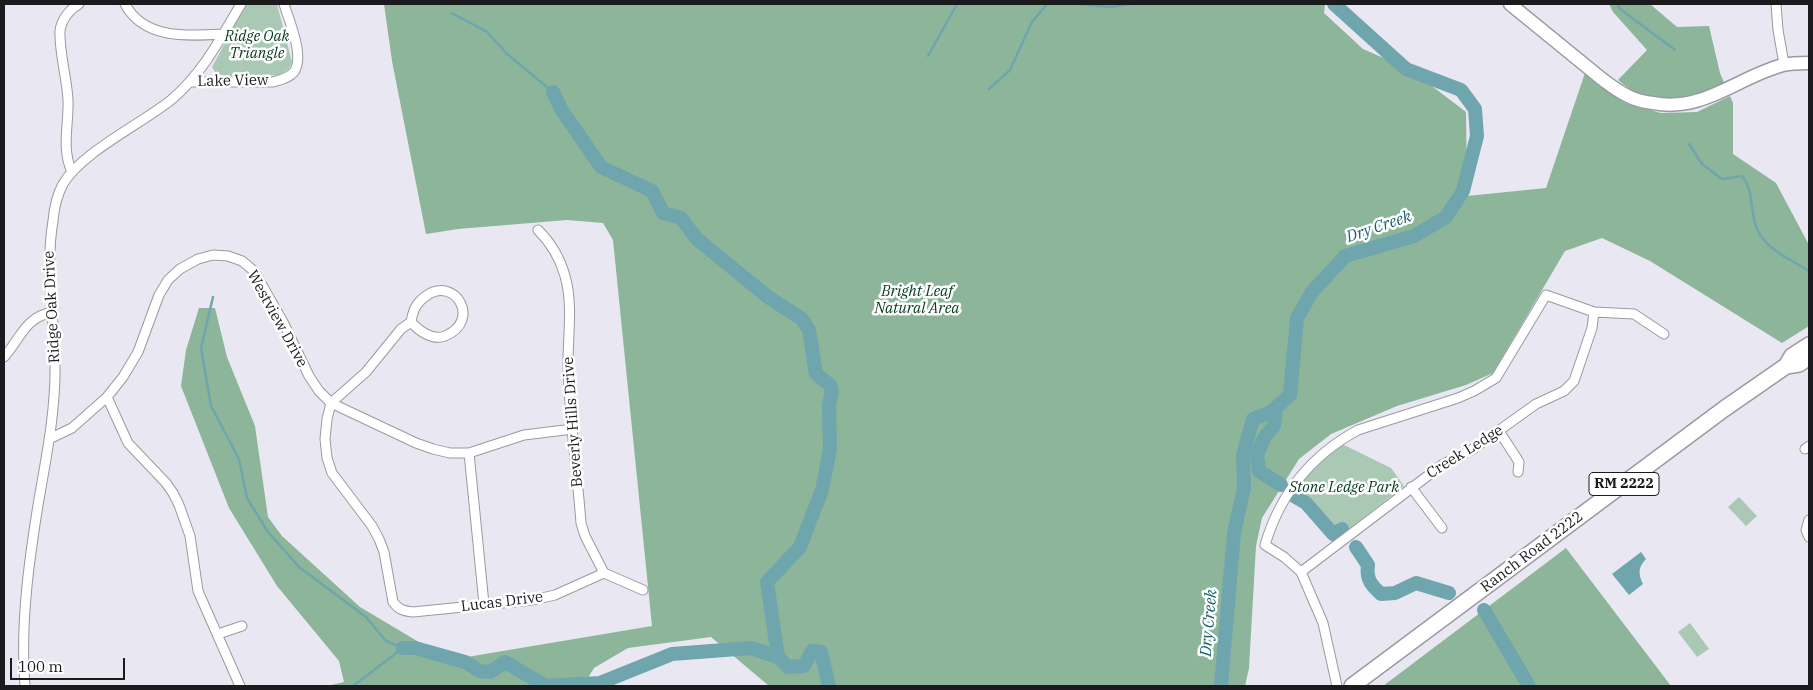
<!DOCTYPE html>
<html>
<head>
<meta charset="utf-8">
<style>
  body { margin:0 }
  #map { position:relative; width:1813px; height:690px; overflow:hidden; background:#e9e8f2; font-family:"IBM Plex Serif",serif }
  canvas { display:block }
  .frame { position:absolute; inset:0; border:5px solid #1b1b1e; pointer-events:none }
  .scale { position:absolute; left:10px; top:658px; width:115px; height:22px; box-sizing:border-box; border:2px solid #1b1b1e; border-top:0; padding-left:6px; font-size:15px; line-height:18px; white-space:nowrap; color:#1b1b1e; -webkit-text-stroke:4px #fff; paint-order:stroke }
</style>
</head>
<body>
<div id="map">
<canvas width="1813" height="690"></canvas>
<div class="frame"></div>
<div class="scale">100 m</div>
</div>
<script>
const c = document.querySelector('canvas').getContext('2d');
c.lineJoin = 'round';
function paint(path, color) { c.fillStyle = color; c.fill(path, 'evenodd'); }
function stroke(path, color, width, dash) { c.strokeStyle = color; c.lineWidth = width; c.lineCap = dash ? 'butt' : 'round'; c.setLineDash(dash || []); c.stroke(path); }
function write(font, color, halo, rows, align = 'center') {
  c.font = font + ' "IBM Plex Serif",serif'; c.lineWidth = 5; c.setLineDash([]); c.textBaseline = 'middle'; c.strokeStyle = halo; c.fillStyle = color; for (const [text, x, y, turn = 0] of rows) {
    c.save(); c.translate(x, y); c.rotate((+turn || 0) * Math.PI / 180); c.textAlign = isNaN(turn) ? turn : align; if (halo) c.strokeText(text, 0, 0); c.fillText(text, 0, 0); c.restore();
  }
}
paint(new Path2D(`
  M246,4H277L292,62L289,69L280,75L222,77L217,75L212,67Z
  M1342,444L1391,468L1404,486L1332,542L1294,489L1314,466Z
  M1739,497L1757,516L1746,526L1728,507Z
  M1690,623L1709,649L1697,657L1678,632Z`), '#aac9b4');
paint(new Path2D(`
  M384,4H1325L1324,13L1363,49L1411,70L1466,112L1467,196L1546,188L1585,73L1625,103L1661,113L1697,112L1730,96L1733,103V154L1776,183L1809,245V326L1782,343L1650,261L1602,238L1565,251L1493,373L1466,385L1397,406L1331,434L1299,459L1262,518L1256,546L1249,668L1245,686H769L711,637L628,648L594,668L583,686H327L344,682L339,661L277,586L229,508L181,386L186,350L199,308H215L227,357L255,426L268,517L282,536L360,607L449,660L652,626L613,240L603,223L567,220L458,229L426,234L392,61Z
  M1609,4H1650L1677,27L1709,26L1720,73L1725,85C1686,101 1653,111 1618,80L1647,50L1613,12Z
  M1566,548L1671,686H1383Z`), '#8cb59a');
paint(new Path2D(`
  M1641,552L1646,559C1638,567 1638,574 1643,584L1629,595L1612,574Z`), '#6fa6ae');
stroke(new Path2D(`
  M1078,4L1110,7L1131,4
  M1617,4L1620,9L1675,50
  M452,13L487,32L507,54L553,92
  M928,56L957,4
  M989,89L1010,70L1032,22L1047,4
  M1689,144L1702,164L1722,179L1742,176C1755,191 1749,214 1758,231C1767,250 1792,260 1809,271
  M213,297L201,348L211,406L239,459L247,498L268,532L299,567L366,617L386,641L403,648
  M353,686L403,648`), '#6fa6ae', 2.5);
stroke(new Path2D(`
  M553,92L561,109L601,167L652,191L663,213L681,218L697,239L768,297L802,319L809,330L816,374L830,385L832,391L829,405L830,449L822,490L800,547L767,582L778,657
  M1276,408L1274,426L1264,438L1257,455L1259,471L1281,485
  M1294,496L1306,503L1333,534L1342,529
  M1356,547L1368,565C1366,579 1371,585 1381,594L1395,593L1416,583L1449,593
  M1484,610L1529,686
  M403,648H415L465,662L480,671L490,672L505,662L546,686
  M546,686L600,683L672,654L751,648L778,657L788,667L804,666L812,651L821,652L829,686
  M1221,686L1234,533L1244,488L1243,455L1253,419L1271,412L1290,395L1297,318L1312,292L1345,256L1414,236L1446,217L1463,191L1477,136L1475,109L1461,90L1406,69L1334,4`), '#6fa6ae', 14);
const street = new Path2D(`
  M125,4C144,40 189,36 223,34
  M1776,4L1778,30L1784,64
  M190,82H273C280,80 289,78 294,72C305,56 289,21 284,4
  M72,172C61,148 69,125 68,100C67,78 59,52 60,31C61,20 70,9 79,4
  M538,230C551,243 560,258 565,276C573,303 568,335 568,363C569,416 577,470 581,523L585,536L604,573L643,590
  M411,322C419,331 433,341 445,336C482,321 455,275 426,296C416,303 413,310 411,322L401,329L366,372L331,403L327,419L325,439L327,458L332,473L372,526L379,539L384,552L393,602C399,610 404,611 413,612L533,600L555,595L604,573
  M4,357C21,338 25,317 53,312
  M107,397L128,443L166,483L173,493L179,505L190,536L198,591L240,686
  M1499,431L1519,462L1518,472
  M49,439L72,428L107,397L123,377L138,352L159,295L168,280L180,269L198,259L213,255L228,256L242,261L254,271L283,322L309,376L319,391L331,403L416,443L433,449L450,453H469L524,435L573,429
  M1805,449L1809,446
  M469,453L484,604
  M1411,487L1442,528
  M1809,520L1806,530L1809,537
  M1301,572L1442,465L1473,449L1536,404L1564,391L1574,381L1592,328L1594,312
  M218,634L242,626
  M25,686C20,625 29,560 39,499C47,454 56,408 55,362C54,315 45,268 53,221C54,209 57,195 63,184C82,152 141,124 171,100C202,74 221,38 241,4
  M1337,686L1323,623L1301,572L1284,557L1265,545C1280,494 1310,456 1358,430L1458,398L1474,391L1496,378L1546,295L1594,312L1634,314L1664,334`);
const secondary = new Path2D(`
  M1510,4L1602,79C1610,85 1619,92 1628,96C1635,100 1645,102 1653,103C1702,113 1738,77 1783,65C1791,63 1801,63 1809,63`);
const primary = new Path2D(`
  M1786,366L1799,364L1809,357
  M1352,686L1724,409L1786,366L1792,356L1809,345`);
stroke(street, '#9a99a2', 11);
stroke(secondary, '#9a99a2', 15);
stroke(primary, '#9a99a2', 18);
stroke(street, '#fff', 9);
stroke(secondary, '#fff', 12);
stroke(primary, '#fff', 15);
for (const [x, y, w] of [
  [1624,484,70]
]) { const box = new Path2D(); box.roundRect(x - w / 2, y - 11.5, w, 23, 4); c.fillStyle = '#fff'; c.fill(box); stroke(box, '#1b1b1e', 1); }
write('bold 14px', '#1b1b1e', null, [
  ["RM 2222",1624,484]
]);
write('italic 15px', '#04391f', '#fff', [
  ["Ridge Oak",257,37],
  ["Triangle",257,54],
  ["Bright Leaf",917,292],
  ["Natural Area",917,309],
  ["Stone Ledge Park",1344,488]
]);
write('15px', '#1b1b1e', '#fff', [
  ["Lake View",233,81,-1],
  ["Ridge Oak Drive",52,307,-93],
  ["Westview Drive",277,319,61],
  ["Beverly Hills Drive",573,422,-94],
  ["Creek Ledge",1465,452,-32],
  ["Ranch Road 2222",1532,552,-37],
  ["Lucas Drive",502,602,-7]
]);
write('italic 16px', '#16626b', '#fff', [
  ["Dry Creek",1379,227,-19],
  ["Dry Creek",1209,623,-85]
]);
</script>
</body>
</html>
